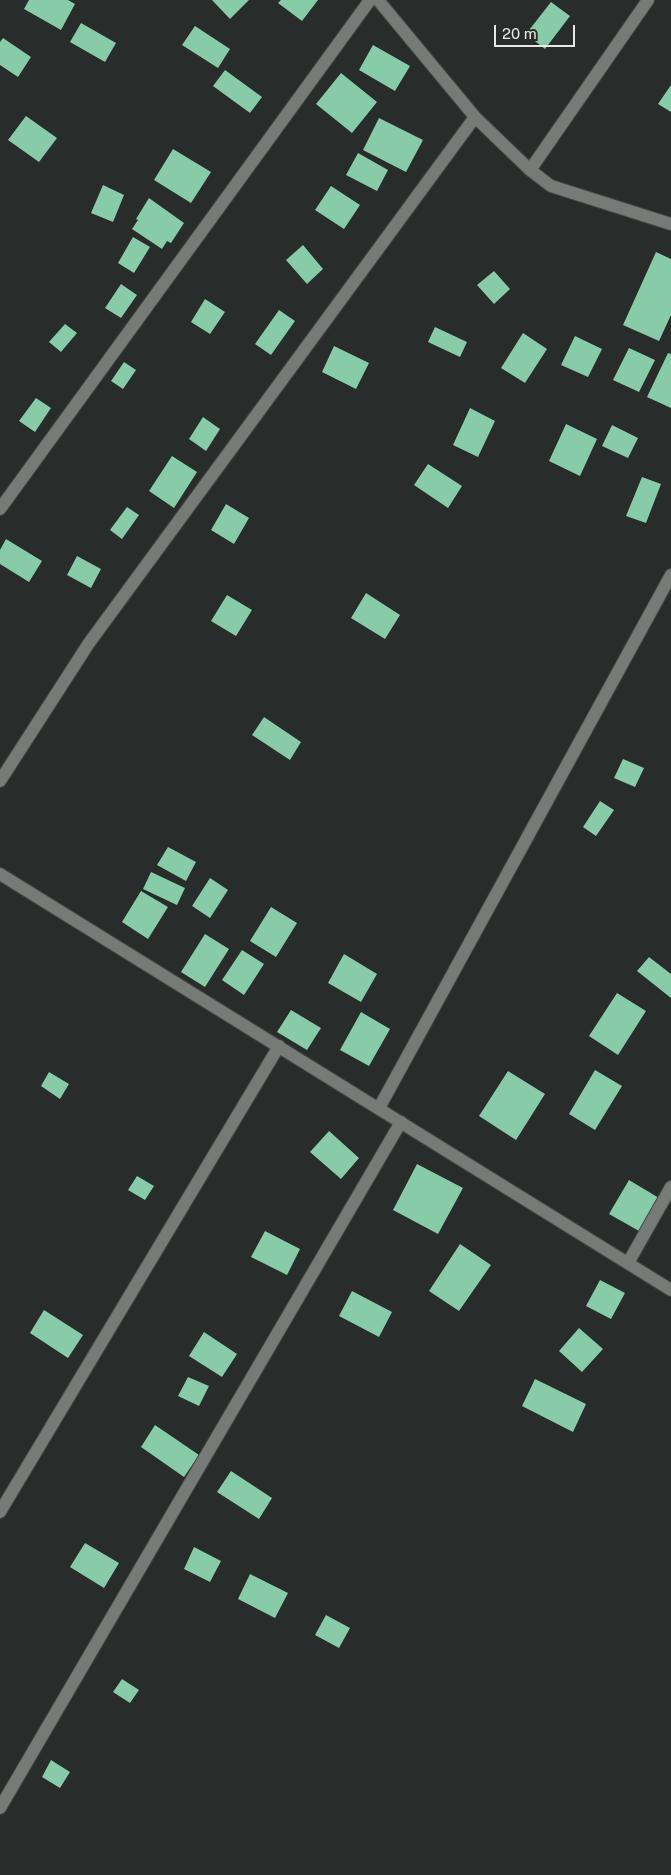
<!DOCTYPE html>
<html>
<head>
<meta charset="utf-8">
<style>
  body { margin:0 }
  #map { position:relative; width:671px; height:1875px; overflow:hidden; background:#282c2a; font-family:"Public Sans",sans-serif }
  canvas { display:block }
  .scale { position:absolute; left:494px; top:25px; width:81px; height:22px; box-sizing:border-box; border:2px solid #e5e8e7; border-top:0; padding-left:6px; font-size:15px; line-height:18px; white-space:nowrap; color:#e5e8e7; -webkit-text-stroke:4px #282c2a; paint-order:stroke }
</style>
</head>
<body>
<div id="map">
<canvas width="671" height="1875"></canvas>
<div class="scale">20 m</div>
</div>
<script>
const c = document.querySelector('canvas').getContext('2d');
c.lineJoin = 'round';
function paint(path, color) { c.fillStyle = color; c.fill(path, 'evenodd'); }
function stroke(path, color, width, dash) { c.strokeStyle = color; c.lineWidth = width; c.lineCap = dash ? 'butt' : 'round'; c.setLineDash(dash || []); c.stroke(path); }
paint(new Path2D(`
  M29,0H68L75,4L61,30L24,9Z
  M212,0H249L230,19Z
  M281,0H318L302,21L278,3Z
  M551,2L570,16L545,49L526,34Z
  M81,23L116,43L105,62L70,42Z
  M195,26L230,49L218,68L182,45Z
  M3,38L31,57L18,77L0,65V42Z
  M373,45L410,66L395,91L359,70Z
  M225,70L262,97L250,113L213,86Z
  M341,73L377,102L352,133L316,104Z
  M671,85V112L658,104Z
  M26,116L57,138L39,162L8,140Z
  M379,118L423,140L406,172L363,150Z
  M173,149L211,172L191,203L154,180Z
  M358,153L388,170L377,191L346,175Z
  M103,185L124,195L113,222L91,213Z
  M331,186L360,205L344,229L315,210Z
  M149,198L184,223L171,243L167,241L162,249L132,229L138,220L136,219Z
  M133,237L150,247L134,273L118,263Z
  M303,245L323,269L307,284L286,260Z
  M656,252L671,259V315L659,341L623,325Z
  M494,271L510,289L494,304L477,285Z
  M121,284L137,295L121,318L105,308Z
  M205,299L225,312L210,334L191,322Z
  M279,310L295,321L271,355L255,344Z
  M65,324L77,333L61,352L49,342Z
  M435,327L467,342L460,357L428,342Z
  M523,333L547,349L525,383L501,368Z
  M575,336L602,349L588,377L561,365Z
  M334,346L369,363L356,389L322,372Z
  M629,348L655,360L639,392L613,380Z
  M668,353L671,354V408L647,397Z
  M124,362L136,370L123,389L111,381Z
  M36,398L51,408L35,432L19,421Z
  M470,408L495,421L478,457L453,445Z
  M203,417L220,429L206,451L189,439Z
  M566,424L597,439L580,476L549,461Z
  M612,425L638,438L628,458L602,446Z
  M172,456L197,472L174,508L149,491Z
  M428,464L462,486L448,508L414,485Z
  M642,477L661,484L646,523L626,516Z
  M226,504L249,518L234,544L211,530Z
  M127,507L139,515L122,539L110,530Z
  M6,539L42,561L29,582L0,564V550Z
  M77,556L101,569L91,588L67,575Z
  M366,593L400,615L385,639L351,618Z
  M227,595L252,610L236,636L211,621Z
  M264,717L301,742L290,760L252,735Z
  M623,759L644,768L635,787L614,778Z
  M600,801L614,810L596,836L583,827Z
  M168,847L196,862L186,881L157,865Z
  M151,872L185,888L177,905L143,889Z
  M210,878L228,890L210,918L192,906Z
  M141,891L168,907L148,939L122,922Z
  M271,907L297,923L276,957L250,941Z
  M205,934L229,949L205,987L181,972Z
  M242,950L264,964L244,995L222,980Z
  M344,954L377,974L361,1002L328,983Z
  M649,957L671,974V998L637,971Z
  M617,993L646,1011L618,1055L589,1036Z
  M291,1010L321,1028L307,1050L277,1032Z
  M361,1012L390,1029L369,1066L340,1050Z
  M595,1070L622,1086L595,1130L569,1114Z
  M508,1071L545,1094L516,1140L479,1116Z
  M49,1072L69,1084L60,1099L41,1086Z
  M329,1131L359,1158L341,1179L310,1152Z
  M417,1164L463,1188L438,1234L393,1210Z
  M137,1176L154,1186L145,1200L128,1190Z
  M629,1180L659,1198L639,1231L609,1214Z
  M265,1231L300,1249L287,1275L251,1257Z
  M460,1244L491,1265L459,1311L429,1291Z
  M600,1280L625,1293L611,1319L586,1306Z
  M352,1291L392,1312L379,1337L339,1316Z
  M44,1310L83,1335L68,1358L30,1333Z
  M579,1328L603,1349L582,1372L559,1351Z
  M204,1332L237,1354L222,1377L189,1356Z
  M188,1377L209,1386L199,1406L178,1396Z
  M535,1379L586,1404L573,1432L522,1406Z
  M155,1425L199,1455L184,1477L141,1447Z
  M231,1471L272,1498L259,1519L217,1492Z
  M85,1543L119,1563L104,1588L70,1567Z
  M194,1547L221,1561L210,1582L184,1569Z
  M250,1574L288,1593L275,1618L238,1599Z
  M326,1615L350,1628L339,1648L315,1635Z
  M122,1679L139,1690L130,1703L113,1692Z
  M51,1760L70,1772L60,1788L42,1777Z`), '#88cba9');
const minor = new Path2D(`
  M378,0L475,117L530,170L551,186L671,224
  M530,170L648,0
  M0,509L370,0
  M0,781L89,643L475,117
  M0,874L671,1290
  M379,1108L671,575
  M628,1263L671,1187
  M0,1512L279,1046
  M0,1808L401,1122`);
stroke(minor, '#444745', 14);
stroke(minor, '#767b78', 12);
</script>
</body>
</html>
